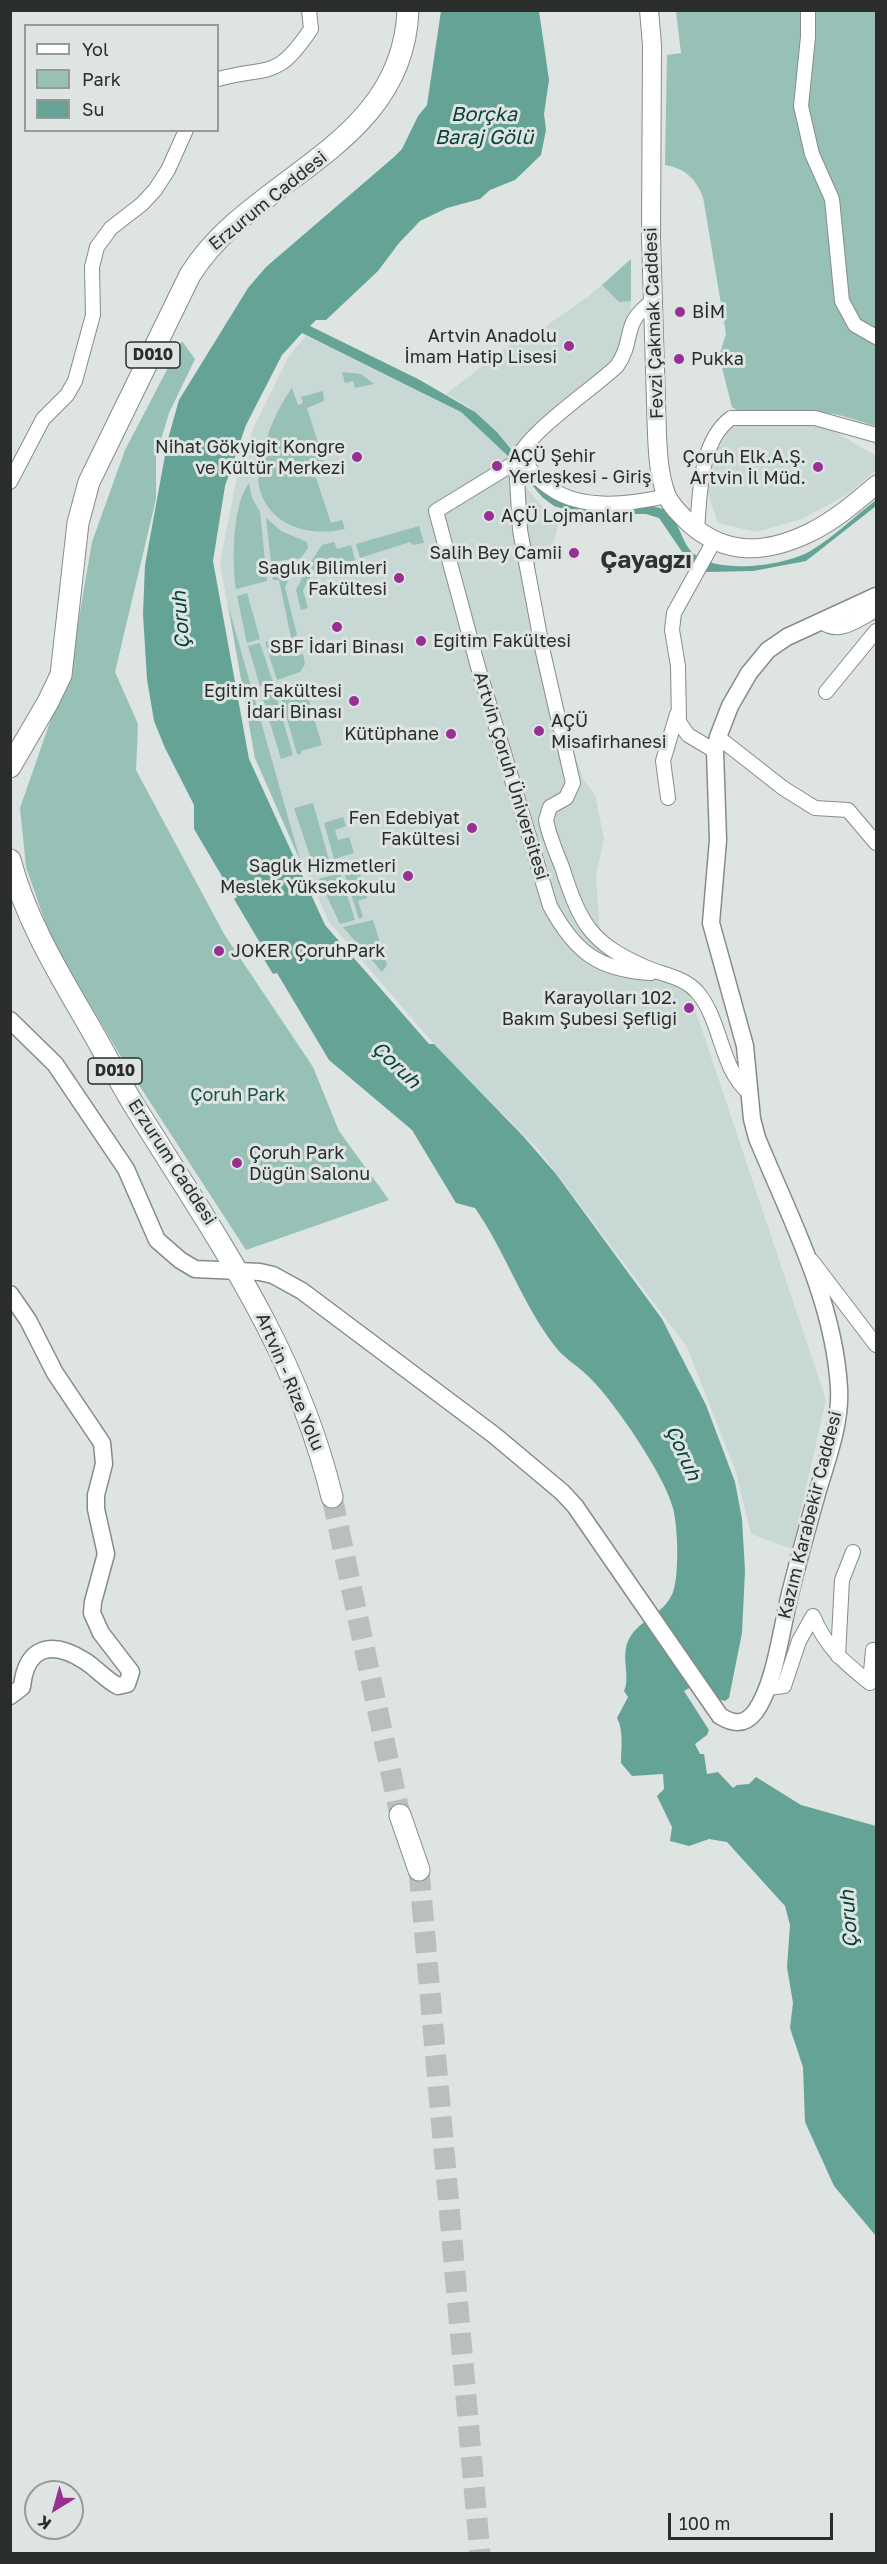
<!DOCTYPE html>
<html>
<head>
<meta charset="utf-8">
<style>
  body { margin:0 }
  #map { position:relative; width:887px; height:2564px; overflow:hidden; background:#dde4e2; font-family:"Golos Text",sans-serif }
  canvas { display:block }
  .frame { position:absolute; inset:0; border:12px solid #2a2d2c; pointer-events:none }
  .legend { position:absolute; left:24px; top:24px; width:195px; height:108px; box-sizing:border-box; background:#dde4e2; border:2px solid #959b99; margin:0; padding:8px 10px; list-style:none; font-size:18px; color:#2a2d2c }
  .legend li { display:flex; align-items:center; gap:12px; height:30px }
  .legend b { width:30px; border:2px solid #959b99 }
  .north { position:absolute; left:24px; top:2480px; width:60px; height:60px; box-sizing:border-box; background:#dde4e2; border:2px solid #959b99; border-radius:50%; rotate:217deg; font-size:16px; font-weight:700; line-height:24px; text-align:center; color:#2a2d2c }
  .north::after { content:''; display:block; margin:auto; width:21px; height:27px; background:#983094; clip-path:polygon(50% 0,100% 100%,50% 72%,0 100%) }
  .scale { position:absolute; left:668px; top:2513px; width:165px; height:27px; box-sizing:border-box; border:3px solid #2a2d2c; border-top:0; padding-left:8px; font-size:18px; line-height:21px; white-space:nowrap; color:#2a2d2c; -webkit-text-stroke:4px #dde4e2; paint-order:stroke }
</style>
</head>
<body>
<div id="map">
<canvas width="887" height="2564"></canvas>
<div class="frame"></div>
<ul class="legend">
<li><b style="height:8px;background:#fff"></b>Yol</li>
<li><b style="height:16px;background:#97c0b6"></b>Park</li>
<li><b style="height:16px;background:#65a396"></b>Su</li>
</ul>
<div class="north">K</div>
<div class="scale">100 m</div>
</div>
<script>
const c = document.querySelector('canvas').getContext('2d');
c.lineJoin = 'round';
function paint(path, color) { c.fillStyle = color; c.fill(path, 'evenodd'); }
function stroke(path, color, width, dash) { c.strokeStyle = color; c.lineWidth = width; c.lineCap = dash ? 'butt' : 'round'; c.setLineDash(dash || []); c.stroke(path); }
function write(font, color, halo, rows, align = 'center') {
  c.font = font + ' "Golos Text",sans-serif'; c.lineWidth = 6; c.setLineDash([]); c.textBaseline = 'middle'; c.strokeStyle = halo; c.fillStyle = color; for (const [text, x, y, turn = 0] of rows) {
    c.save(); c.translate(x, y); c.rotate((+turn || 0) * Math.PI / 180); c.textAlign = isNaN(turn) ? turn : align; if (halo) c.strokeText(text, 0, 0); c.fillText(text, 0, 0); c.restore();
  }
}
paint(new Path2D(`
  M631,259V306L620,355L512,449L497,431L468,406L446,394L526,333L530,337L589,296Z
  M306,336L365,362L461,412L508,456L528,490L558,525L554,541L536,563L532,576L571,741L583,779L595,795L604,839L596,875L601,950L690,994L826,1400L792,1549L751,1534L736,1472L687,1347L538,1149L434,1044L329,922L255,758L220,563L238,471L254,427L289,356Z
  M739,421L827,427L876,456V470L848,494L802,519L756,532L718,523L708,494V477L717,450L731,428Z`), '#c8d8d4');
paint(new Path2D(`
  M676,11H876V426C861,422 844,415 827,413C801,410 752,423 732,407L719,356L726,334L703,197C695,178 686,169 665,165L667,55L681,53Z
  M631,259V301L619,302L602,285Z
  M182,341L195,359L169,413L156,456V499L115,672L138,724L136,770L224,934L313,1067L339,1131L389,1200L246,1250L126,1065L51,939L26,867L20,808L72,659L92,542L125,450Z
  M342,372L361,374L374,384L355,388L353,381L345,383Z
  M292,388L298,405L303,403L301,397L323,391L324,401L307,408L326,468L314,472L331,523L342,520L345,529C310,537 269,527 259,487C254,462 276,408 292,388Z
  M249,483L252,498L260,512L267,581L236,589C232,562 232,506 249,483Z
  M266,518L281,531L307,542L308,548L301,558L271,562Z
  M419,526L424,543L413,545L410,542L360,558L356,544Z
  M334,542L337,549L351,545L355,560L342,564L333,557L321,561L315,571L308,566L322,545Z
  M297,564L285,587L297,635L294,637L299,651L294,652L279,580H273L272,568Z
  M305,572L311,576L303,590L308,608L301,610L296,590Z
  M247,593L260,639L247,643L237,596Z
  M228,605L301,863L255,758Z
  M285,637L292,656L303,654L305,664L300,672L277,680L265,642Z
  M260,643L273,682L260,686L248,646Z
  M289,687L290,690L297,688L300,697L308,698L322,745L301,751V754H297L279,691Z
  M275,692L293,755L281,759L262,696Z
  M313,803L329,860L313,865L294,808Z
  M343,817L346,826L335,830L338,840L349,837L354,853L334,859L324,823Z
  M348,871L349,873L359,871L367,898L358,901L363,917L359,919L344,872Z
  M340,873L355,920L340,924L319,879Z
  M373,920L387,965L382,972L343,927Z`), '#97c0b6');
paint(new Path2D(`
  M441,11H539L549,80L544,114L546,130L541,155L515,180L490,190L480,199L447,208L420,221L399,243L378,271L326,320H316L310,326L418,379L475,412L497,432L548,494C584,517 623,497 660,508C679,513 680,543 694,554C719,575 786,566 812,550C835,536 855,516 876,500V506L806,561L753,571L706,572L687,559L659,518L646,514H580L554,506L542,497L508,456L461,412L302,333L282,355L246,425L225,486L213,561L249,759L325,925L429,1044H434L523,1136L556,1174L662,1319L706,1405L735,1482L742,1519L745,1571L742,1633L729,1698L725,1701L717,1699L703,1680L684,1691L709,1730L707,1735L695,1744L700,1754H704L707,1774L718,1772L733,1788L737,1785L749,1784L756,1777L801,1805L876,1826V2236L834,2186L805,2122L803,2067L790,2028L793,2003L787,1967L790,1925L785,1906L727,1842L709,1839L689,1846L670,1841L672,1827L657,1796L664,1789L663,1774L632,1776L621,1763C621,1748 624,1731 617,1718L628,1697L624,1691C631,1677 620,1656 629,1639C640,1618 667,1614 674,1589C679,1571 678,1527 673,1508C665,1476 615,1403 591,1379C579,1366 564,1359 554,1345C522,1303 505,1251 475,1208L456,1203L412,1130L329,1060L277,973L273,974L262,956L266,953L234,899L237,897L229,882L226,883L194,829V805L165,748L154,721L147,679L143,614L145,565L168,439L179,400L248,288L266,267L394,157L402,149L418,116L427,105Z`), '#65a396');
stroke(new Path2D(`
  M332,1497L400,1815
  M419,1870L480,2554`), '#b9bfbe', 21, [21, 10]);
const minor = new Path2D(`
  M808,10V37L801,106L812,154L832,199L842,301L855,325L876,337
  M218,79C270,65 276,81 311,29L309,10
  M653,301C620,324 636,338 617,366C593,389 525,434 516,462L520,530L543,652L573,783L566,798L550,807L546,820C549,836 556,852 562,867C580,923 590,943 645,967C663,975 685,977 698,993C722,1022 720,1068 749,1093
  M519,454C528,466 537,480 550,488C582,511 631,504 667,496
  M516,462L436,511L478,667L550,906C575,952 598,970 651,973
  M10,482L43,419L67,395L75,381L93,315L92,267L97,247L111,228L142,204L155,190L168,170L186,130
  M697,530C700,495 699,442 731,418H815L876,435
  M714,541L674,613L672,630L678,666L679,722L688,735L715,751
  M821,621C838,637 860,618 876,610
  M826,692L876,631
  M718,737L783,788L815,808L848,810L876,843
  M668,798L663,761L677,714
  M812,1261L876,1345
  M838,1656L842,1580L853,1552
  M768,1688L784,1686L799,1641L813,1616C827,1649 844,1662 870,1683L873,1650`);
const tertiary = new Path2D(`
  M10,1020L55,1064L126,1169L157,1240L180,1260L195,1269L260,1272L273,1275L302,1291L494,1435L562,1492L575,1506L720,1716C733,1724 744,1726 755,1712C776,1684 782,1622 792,1586C800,1554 809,1522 818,1490C828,1457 841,1422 839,1388C834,1300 790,1218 757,1138L752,1119L745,1046L711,923L718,840L715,751L718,737L730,706L749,673L768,650L787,637L876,596
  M10,1294L28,1320L55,1373L102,1443L104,1464L96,1495V1509L106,1554L93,1602L92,1613L101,1633L131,1672L127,1684L118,1686C106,1680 96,1668 85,1661C51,1639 26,1647 22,1687L10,1696`);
const secondary = new Path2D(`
  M649,10L652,45L651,237L657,435C658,455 659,475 666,494C670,505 681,515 689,523C726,556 765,554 809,533C834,521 855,503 876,485`);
const primary = new Path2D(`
  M10,767L48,702L61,675L78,523L89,482L190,275C251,176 403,148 408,10
  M10,860C26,921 61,977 92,1031C107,1057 121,1085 137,1110C216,1237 296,1348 332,1497
  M400,1815L419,1870`);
stroke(minor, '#868c8a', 16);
stroke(tertiary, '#868c8a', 19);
stroke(secondary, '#868c8a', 20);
stroke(primary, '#868c8a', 23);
stroke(minor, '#fff', 14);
stroke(tertiary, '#fff', 16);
stroke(secondary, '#fff', 18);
stroke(primary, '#fff', 21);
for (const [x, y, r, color] of [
  [680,312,6,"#983094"],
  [569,346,6,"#983094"],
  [679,359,6,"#983094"],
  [357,457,6,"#983094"],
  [497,466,6,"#983094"],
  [818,467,6,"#983094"],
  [489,516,6,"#983094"],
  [574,553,6,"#983094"],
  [399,578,6,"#983094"],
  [337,627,6,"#983094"],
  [421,641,6,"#983094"],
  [354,701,6,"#983094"],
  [539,731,6,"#983094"],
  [451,734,6,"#983094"],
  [472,828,6,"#983094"],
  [408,876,6,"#983094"],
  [219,951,6,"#983094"],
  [689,1008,6,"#983094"],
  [237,1163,6,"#983094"]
]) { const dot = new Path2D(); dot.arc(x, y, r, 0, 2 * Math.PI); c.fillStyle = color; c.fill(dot); stroke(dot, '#dde4e2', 2); }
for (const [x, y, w] of [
  [153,355,54],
  [115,1071,54]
]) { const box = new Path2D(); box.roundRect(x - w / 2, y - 13, w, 26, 4.5); c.fillStyle = '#dde4e2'; c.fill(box); stroke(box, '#2a2d2c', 1.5); }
write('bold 16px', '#2a2d2c', null, [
  ["D010",153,355],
  ["D010",115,1071]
]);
write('18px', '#2a2d2c', '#dde4e2', [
  ["Erzurum Caddesi",268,201,-39],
  ["Fevzi Çakmak Caddesi",654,323,-92],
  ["Artvin Çoruh Üniversitesi",511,776,73],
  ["Erzurum Caddesi",172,1162,57],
  ["Artvin - Rize Yolu",290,1382,67],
  ["Kazım Karabekir Caddesi",810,1515,-76]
]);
write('18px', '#2a2d2c', '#dde4e2', [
  ["BİM",692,312,"left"],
  ["Artvin Anadolu",557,336],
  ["İmam Hatip Lisesi",557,357],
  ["Pukka",691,359,"left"],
  ["Nihat Gökyiğit Kongre",345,447],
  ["ve Kültür Merkezi",345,468],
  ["AÇÜ Şehir",509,456,"left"],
  ["Yerleşkesi - Giriş",509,477,"left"],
  ["Çoruh Elk.A.Ş.",806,457],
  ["Artvin İl Müd.",806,478],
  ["AÇÜ Lojmanları",501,516,"left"],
  ["Salih Bey Camii",562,553],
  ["Sağlık Bilimleri",387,568],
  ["Fakültesi",387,589],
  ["Eğitim Fakültesi",433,641,"left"],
  ["SBF İdari Binası",337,647,"center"],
  ["Eğitim Fakültesi",342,691],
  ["İdari Binası",342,712],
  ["AÇÜ",551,721,"left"],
  ["Misafirhanesi",551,742,"left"],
  ["Kütüphane",439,734],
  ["Fen Edebiyat",460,818],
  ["Fakültesi",460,839],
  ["Sağlık Hizmetleri",396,866],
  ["Meslek Yüksekokulu",396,887],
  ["JOKER ÇoruhPark",231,951,"left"],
  ["Karayolları 102.",677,998],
  ["Bakım Şubesi Şefliği",677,1019],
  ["Çoruh Park",249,1153,"left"],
  ["Düğün Salonu",249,1174,"left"]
], 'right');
write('18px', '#1c5248', '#dde4e2', [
  ["Çoruh Park",238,1095]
]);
write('italic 20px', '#084239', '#dde4e2', [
  ["Borçka",484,115],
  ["Baraj Gölü",484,138],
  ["Çoruh",181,620,-94],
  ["Çoruh",396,1065,44],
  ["Çoruh",683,1453,66],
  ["Çoruh",849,1919,-94]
]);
write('bold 24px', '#2e3432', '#dde4e2', [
  ["Çayağzı",646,560]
]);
</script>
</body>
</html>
